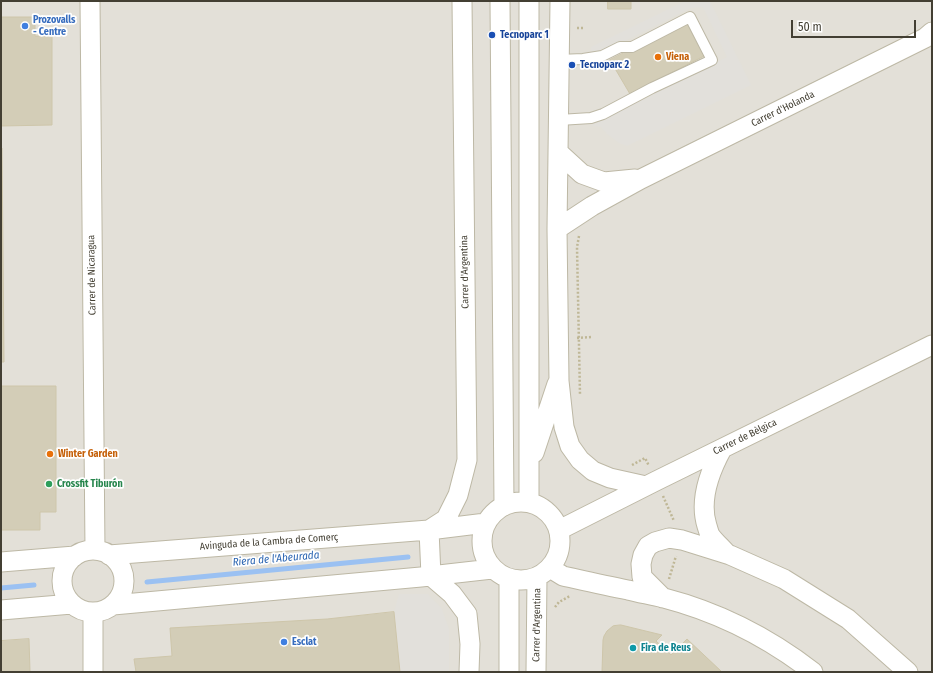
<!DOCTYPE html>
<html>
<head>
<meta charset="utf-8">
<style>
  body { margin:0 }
  #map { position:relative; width:933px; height:673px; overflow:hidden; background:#f2efe2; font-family:"Fira Sans Condensed",sans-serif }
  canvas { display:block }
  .frame { position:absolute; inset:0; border:2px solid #433f33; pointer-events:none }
  .scale { position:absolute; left:791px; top:20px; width:125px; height:18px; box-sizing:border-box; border:2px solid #433f33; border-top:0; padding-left:5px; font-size:12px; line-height:14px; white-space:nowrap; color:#433f33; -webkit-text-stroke:3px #fff; paint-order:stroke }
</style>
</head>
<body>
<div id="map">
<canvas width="933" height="673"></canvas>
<div class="frame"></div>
<div class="scale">50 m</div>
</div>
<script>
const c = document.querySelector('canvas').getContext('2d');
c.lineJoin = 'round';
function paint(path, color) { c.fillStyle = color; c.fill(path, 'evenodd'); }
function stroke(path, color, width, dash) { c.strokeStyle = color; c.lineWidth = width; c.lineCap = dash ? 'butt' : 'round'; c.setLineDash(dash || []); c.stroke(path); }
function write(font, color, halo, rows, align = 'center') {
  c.font = font + ' "Fira Sans Condensed",sans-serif'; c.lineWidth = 3.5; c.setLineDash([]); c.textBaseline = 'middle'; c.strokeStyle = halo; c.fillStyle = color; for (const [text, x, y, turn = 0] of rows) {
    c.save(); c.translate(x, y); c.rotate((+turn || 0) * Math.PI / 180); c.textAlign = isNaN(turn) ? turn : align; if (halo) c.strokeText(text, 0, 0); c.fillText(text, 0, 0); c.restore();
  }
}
paint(new Path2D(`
  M1,1H932V672H1Z`), '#e3e0d8');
paint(new Path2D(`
  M685,1H710L751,85L627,146L619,143L607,134L601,127L591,126L727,57L703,7L691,8L601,53H591V47Z
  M399,594H428L442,609L449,629V672H400L394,612Z`), '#e2e0db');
stroke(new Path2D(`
  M147,582L408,557
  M1,588L34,585`), '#9bc1f2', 5);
const building = new Path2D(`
  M608,1H631V9H608Z
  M1,17H35V36H52V125L1,126Z
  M688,21L706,55L630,94L610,60Z
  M1,148H2L4,362H1Z
  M1,386H56V512H40V530H1Z
  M394,612L400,672H136L134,659L172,656L170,628L327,619Z
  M621,625L662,635L656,641L671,655L687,639L722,672H602L603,640L604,636L607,631L613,626Z
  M29,639L30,672H1V641Z`);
paint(building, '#d3cdb7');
stroke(building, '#cec6aa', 1);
const lane = new Path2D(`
  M559,120L591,118L603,114L652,88L712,60L690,17L632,47H620L602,56L583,59L559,60`);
const street = new Path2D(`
  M90,1L95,550
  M462,1L467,460L458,495L446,519L429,530L431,576L452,594L467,614L470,644L469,672
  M500,1L504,506
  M560,1L557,229L559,381L564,427L570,446L580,460L593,471L610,478L646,486
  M558,152L582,174L604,182L635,179
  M557,229L592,206L641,179L925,38L932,32
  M722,449C710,471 699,501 707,526C708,529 709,533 710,535C714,541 722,548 727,554
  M534,453L557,384
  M482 541a39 39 0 1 1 78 0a39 39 0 1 1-78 0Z
  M529,502V1
  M559,530L656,481L932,345
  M62 581a31 31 0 1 1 62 0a31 31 0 1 1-62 0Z
  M109,555L429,530L486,523
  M1,562L75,556
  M550,568L563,576C585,581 606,586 628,590C640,593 652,595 664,598C718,612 769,638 813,672
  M509,579V672
  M663,598L642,577L641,564L643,555L648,546L655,542L669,538L682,540L730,555L784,579L848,619L908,672
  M113,605L421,577L492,569
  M1,610L72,604
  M93,612V672
  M536,672L537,577`);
stroke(lane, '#bdb8a5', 12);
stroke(street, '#bdb8a5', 21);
stroke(new Path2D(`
  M577,28H584
  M579,236L577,247L580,395
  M577,338L591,337
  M632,465L645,458L649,466
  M663,496L674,521
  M669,579L676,556
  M555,607L559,602L570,596`), '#bfb796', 2.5, [2, 2]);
stroke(lane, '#fff', 10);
stroke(street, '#fff', 19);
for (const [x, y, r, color] of [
  [25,26,4,"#3f7fe0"],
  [492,35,4,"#1a4fb4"],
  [658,57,4,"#e8710a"],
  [572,65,4,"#1a4fb4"],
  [50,454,4,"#e8710a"],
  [49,484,4,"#2e9e5b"],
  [284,642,4,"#3f7fe0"],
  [633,648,4,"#0f9aa8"]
]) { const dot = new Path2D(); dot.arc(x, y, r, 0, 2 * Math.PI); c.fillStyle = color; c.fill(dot); stroke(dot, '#fff', 1.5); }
write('bold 10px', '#366cbe', '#fff', [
  ["Prozovalls",33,20],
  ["- Centre",33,32],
  ["Esclat",292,642]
], 'left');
write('bold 10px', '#164399', '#fff', [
  ["Tecnoparc 1",500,35],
  ["Tecnoparc 2",580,65]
], 'left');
write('bold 10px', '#c56008', '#fff', [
  ["Viena",666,57],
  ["Winter Garden",58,454]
], 'left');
write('10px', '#433f33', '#fff', [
  ["Carrer d'Holanda",783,109,-26],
  ["Carrer d'Argentina",465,272,-91],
  ["Carrer de Nicaragua",92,275,-91],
  ["Carrer de Bèlgica",745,437,-26],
  ["Avinguda de la Cambra de Comerç",269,542,-4],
  ["Carrer d'Argentina",537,625,-89]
]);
write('bold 10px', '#27864d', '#fff', [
  ["Crossfit Tiburón",57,484]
], 'left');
write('bold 10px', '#0d838f', '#fff', [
  ["Fira de Reus",641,648]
], 'left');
write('italic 11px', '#2a64b1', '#fff', [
  ["Riera de l'Abeurada",276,559,-5]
]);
</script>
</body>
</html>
